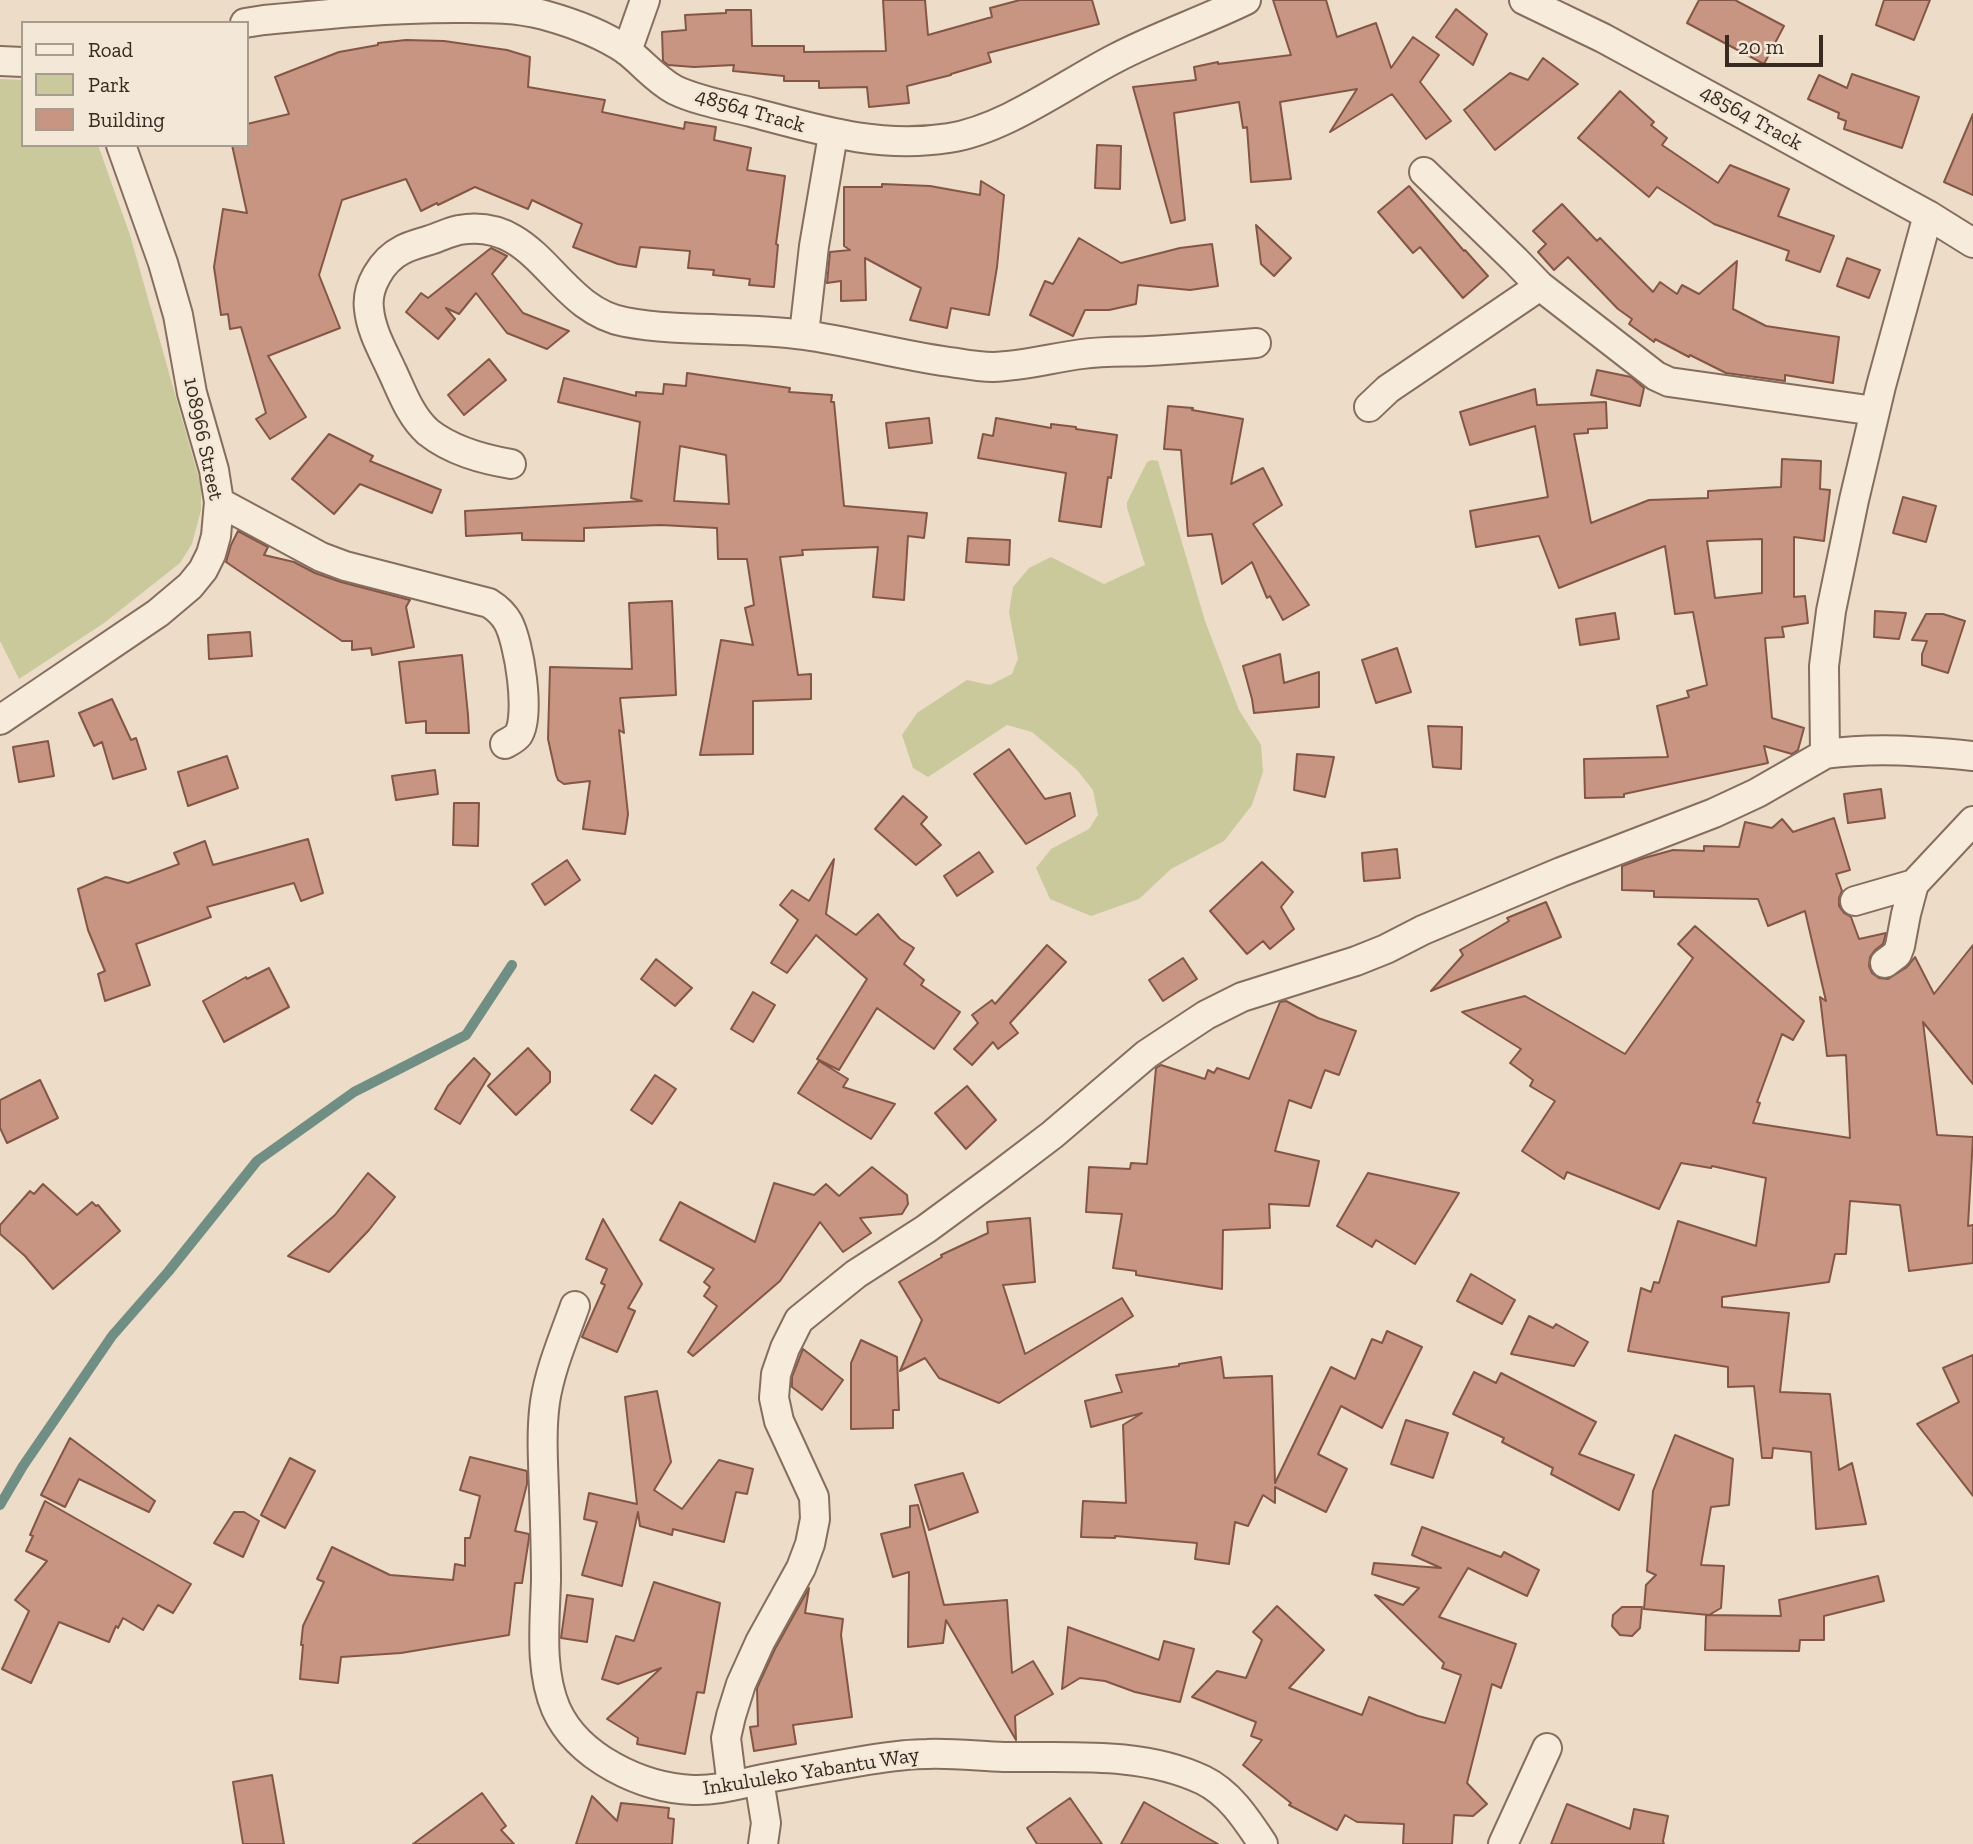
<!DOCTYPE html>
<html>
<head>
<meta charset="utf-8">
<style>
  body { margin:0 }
  #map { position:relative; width:1973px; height:1844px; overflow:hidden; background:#ecdcc8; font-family:"Zilla Slab",serif }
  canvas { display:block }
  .legend { position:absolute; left:21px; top:21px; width:228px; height:126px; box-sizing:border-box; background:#f3e8d7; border:2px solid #a89c8e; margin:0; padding:9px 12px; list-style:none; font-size:21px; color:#382921 }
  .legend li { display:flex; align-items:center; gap:14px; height:35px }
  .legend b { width:35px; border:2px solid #a89c8e }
  .scale { position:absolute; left:1725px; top:35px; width:98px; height:32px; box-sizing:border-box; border:4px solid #382921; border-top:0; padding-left:9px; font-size:21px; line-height:24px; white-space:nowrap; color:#382921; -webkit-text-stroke:5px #f3e8d7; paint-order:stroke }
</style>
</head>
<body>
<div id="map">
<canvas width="1973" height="1844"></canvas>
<ul class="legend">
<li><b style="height:9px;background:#f7ebdb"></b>Road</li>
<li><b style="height:19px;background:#c9c99c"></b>Park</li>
<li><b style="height:19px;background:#c79581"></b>Building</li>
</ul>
<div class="scale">20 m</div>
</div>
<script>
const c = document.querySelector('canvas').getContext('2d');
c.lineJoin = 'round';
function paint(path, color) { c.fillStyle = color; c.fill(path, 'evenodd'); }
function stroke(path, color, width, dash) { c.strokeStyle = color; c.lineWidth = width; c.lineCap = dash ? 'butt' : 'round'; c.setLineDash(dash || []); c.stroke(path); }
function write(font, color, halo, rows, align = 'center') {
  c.font = font + ' "Zilla Slab",serif'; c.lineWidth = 5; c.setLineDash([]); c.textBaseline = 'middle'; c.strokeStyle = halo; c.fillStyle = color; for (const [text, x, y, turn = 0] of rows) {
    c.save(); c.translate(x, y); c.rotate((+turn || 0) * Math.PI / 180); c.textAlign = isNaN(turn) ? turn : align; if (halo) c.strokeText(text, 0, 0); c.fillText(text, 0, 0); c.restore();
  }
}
paint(new Path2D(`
  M0,79L23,80V145H98L130,235L201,486V510L192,544L180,563L104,623L19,679L0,641Z
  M1152,460L1158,461L1205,621L1239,710L1261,745L1263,772L1252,805L1224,841L1171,869L1139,899L1091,916L1050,899L1036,868L1051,849L1089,829L1098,815L1093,790L1077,770L1032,732L1007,725L928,777L913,768L902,735L917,713L967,680L990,685L1012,674L1018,659L1009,612L1013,587L1029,568L1051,557L1104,584L1145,565L1127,508V502L1147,462Z`), '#c9c99c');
stroke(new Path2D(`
  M0,1505L23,1466L112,1336L168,1272L257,1161L354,1092L466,1035L512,965`), '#708e83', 10);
const building = new Path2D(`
  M883,0H925L928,35L992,17L990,8L1020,0H1092L1099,24L988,53L991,62L951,74V75L907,86L909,103L869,107L867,87L819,88V81H784V76L733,71L734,65L694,67L668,65L663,61L662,32L686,30L685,15L726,13V10H751L752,46H804V52L886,51Z
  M1273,0H1326L1337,37L1376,23L1391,68L1413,37L1439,55L1420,82L1451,121L1426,139L1392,94L1330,132L1357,89L1280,102L1291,179L1251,182L1247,127L1243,128L1239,102L1174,113L1185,220L1171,223L1133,87L1196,80L1194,67L1218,62V64L1291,55Z
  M1699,0H1735L1784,26L1764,64L1687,23Z
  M1884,0H1930L1914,40L1876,25Z
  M1456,9L1487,34L1473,65L1436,37Z
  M406,40L444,41L507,50L530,57L528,87L605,100L602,112L684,129L685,122L716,127L714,140L751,148L747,170L785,176L776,244L778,245L774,287L749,285L750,279L713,275L714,270L688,268L690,251L640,247L636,267L618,264L573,247L582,224L532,200L528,209L475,187L438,205L437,203L421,211L406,179L342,200L319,275L340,328L268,356L306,417L270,439L256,419L266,413L241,327L230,329L228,314L221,315L214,267L223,209L247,213L232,145H247V124L289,114L275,77L339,52L378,45V43Z
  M1543,58L1578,84L1495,150L1464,110L1510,73L1528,80Z
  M1852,74L1919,97L1902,148L1844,129L1846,121L1838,118L1839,113L1808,99L1819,75L1847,88Z
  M1620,91L1654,122L1651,125L1667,138L1662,145L1718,183L1730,165L1789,189L1778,216L1834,236L1820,272L1786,260L1789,251L1714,224L1657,187L1649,197L1578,138Z
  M1973,114V195L1944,182Z
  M1097,145L1121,146L1120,189L1095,188Z
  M981,181L1004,195L997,267L989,315L951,308L947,328L910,320L921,288L865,258L866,300L841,301V281L827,283L830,252L850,250L844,246V187H882V184L930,186L980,195Z
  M1409,186L1464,251L1465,250L1488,276L1463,298L1420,247L1413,253L1378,212Z
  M1562,204L1597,241L1600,238L1653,292L1660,282L1677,294L1682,285L1699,294L1737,261L1733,309L1766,326L1839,337L1833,383L1785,375V381L1726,373L1690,355L1689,357L1655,339L1654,342L1629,324L1632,319L1618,309L1568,257L1554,270L1538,252L1546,244L1533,231Z
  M1256,225L1291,258L1274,276L1261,264Z
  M1079,238L1121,263L1180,248L1212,244L1218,286L1190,290L1138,285L1136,304L1109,310H1085L1073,336L1030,315L1045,281L1053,284Z
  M491,248L507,256L492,274L523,313L569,331L547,349L507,333L476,293L459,314L446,308L455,319L438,339L406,312L421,293L428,298Z
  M1847,258L1880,270L1869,298L1837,286Z
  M489,359L506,380L464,415L448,395Z
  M1597,370L1631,377L1644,388L1640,406L1591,395Z
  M687,373L790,388L789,392L832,395L831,402H834L844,506L927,513L924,538L908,536L904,600L873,597L878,547L802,550L803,555L780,557L798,675L811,674V699L753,701V754L700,755L721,640L753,645L745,608L754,605L747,559H718L717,528L661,525L584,528V541L522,540V533L466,536L465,511L642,501L631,498L640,422L558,402L564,378L636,396V392L663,394L664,384L686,386ZM680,446L726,455L729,504L674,501Z
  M1535,389L1537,405L1606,402L1607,428L1588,429V433L1574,434L1591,523L1649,500L1708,498V491L1781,487L1782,459L1821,461L1820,489L1830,490L1824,541L1794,537V597L1805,596L1808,623L1782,627L1784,637L1765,638L1772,718L1804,728L1798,750L1792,754L1764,746L1768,763L1624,794V797L1585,798L1584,759L1668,757L1657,706L1689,697L1687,691L1707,685L1693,612L1675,614L1665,546L1559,588L1539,536L1476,547L1470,511L1548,497L1535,426L1470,445L1460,412ZM1762,539V593L1715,598L1707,541Z
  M1168,406L1193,408L1192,410L1243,419L1231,484L1263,468L1282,505L1253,524L1309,605L1283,620L1270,596L1267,598L1252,562L1222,584L1212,534L1188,536L1181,450L1164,449Z
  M929,418L932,443L889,448L886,423Z
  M996,418L1051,428V424L1076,427V429L1117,435L1111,478L1108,477L1101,527L1059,521L1066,473L978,458L983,434L993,436Z
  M329,434L373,456L370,461L441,490L432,513L360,484L334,514L292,479Z
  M1903,497L1936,506L1926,542L1893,533Z
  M238,531L268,547L264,555L294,562L315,573L341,582L410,600L406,607L414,647L372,655L371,648L352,650V641H342L226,562L231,545Z
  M968,538L1010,540L1009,565L966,562Z
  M672,601L676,695L620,698L624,733L619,730L628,814L625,834L583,829L590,781L564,784L558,780L556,775L548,739L550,667L632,669L629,603Z
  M1875,611L1906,613L1899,639L1874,637Z
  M1615,613L1619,639L1580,645L1576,619Z
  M1926,614H1943L1965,621L1948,673L1922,665V654L1927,641L1912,640Z
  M250,632L252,656L209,659L208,635Z
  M1397,648L1411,692L1376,703L1362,660Z
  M1280,654L1284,683L1319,672V707L1254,713L1252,699L1243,666Z
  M462,655L468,715L469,733H426V721L406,723L399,662Z
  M112,699L131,740L136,738L146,769L113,779L102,742L94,746L79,713Z
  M1428,726L1462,727L1461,769L1433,767Z
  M48,741L54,776L19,782L13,747Z
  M1009,749L1045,799L1070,793L1075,816L1026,844L974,774Z
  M1297,754L1334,757L1325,797L1294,790Z
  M227,756L238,788L188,806L178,772Z
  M435,770L438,794L396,800L392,776Z
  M1881,789L1885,818L1848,823L1844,794Z
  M903,796L927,817L921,824L941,845L916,865L875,829Z
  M454,803H479L478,846L453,845Z
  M1834,818L1850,870L1836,874L1842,891L1839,898V906L1844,913L1851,917L1859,939L1886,933L1883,944L1875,950L1870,957L1869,966L1872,973L1879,978L1888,979L1907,967L1915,957L1934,994L1973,945V1084L1923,1022L1937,1135L1973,1137L1968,1226L1973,1225V1263L1909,1271L1900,1205L1850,1201L1846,1254H1835L1829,1282L1722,1297V1307L1789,1313L1780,1392L1830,1394L1839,1470L1852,1463L1866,1524L1816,1529L1811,1452L1773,1448L1772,1458H1762L1754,1386L1728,1387V1367L1628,1351L1641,1288L1651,1292L1654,1282L1659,1283L1678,1221L1756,1246L1766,1178L1712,1166L1711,1168L1681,1163L1659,1209L1567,1172L1564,1179L1522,1151L1555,1101L1530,1086L1533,1080L1510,1063L1521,1049L1462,1012L1525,996L1625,1054L1693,958L1678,944L1695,926L1804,1021L1793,1040L1782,1034L1757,1102L1760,1103L1753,1123L1850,1138L1846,1055L1827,1056L1820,997L1826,1001L1805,911L1768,926L1758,899L1654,897V891L1622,890V866L1644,858L1673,850L1704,851V846L1739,847L1745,822L1772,828L1782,819L1793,832Z
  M308,839L323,893L301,901L294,883L207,907L211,917L136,944L150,985L105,1001L98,974L105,971L88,930L78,889L106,877L128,883L179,864L174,853L205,841L213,865Z
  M1397,849L1400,878L1364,881L1362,853Z
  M979,852L993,872L957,896L944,876Z
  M834,859L826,914L856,935L878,914L900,939L914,948L904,964L924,980L921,985L960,1012L934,1049L877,1008L839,1070L817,1059L867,979L816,935L787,973L771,963L798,920L780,905L792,890L809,901Z
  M567,860L580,880L545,905L532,884Z
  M1262,862L1293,892L1281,907L1294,929L1270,949L1263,941L1247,954L1210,911Z
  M1546,902L1561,937L1431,991L1463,955L1460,950L1509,921L1507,918Z
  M1047,945L1066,962L1010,1023L1018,1033L998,1049L993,1042L972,1065L954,1049L978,1023L972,1015L992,1000L995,1004Z
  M1183,958L1197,979L1163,1001L1149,980Z
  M656,959L692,988L675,1006L641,979Z
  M269,968L289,1007L224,1042L203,1001L246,977L247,979Z
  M753,992L775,1005L753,1042L731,1029Z
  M1286,1001L1318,1018L1356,1031L1339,1075L1325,1070L1311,1108L1289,1100L1275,1151L1319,1161L1309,1206L1269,1204L1270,1228L1223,1230L1222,1289L1136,1275V1271L1113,1268L1122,1214L1086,1212L1089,1167L1130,1169L1131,1163L1147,1164L1156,1068L1161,1065L1205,1079L1208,1070L1214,1073L1217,1068L1249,1079L1280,1002Z
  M528,1048L550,1072V1082L516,1115L488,1086Z
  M474,1058L490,1074L460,1124L435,1109L448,1086Z
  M819,1061L848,1079L843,1087L895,1104L871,1139L798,1093Z
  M655,1075L676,1089L652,1124L631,1110Z
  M40,1080L58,1118L7,1143L0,1128V1100Z
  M967,1086L996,1120L966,1149L935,1113Z
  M872,1167L907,1195L908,1204L902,1214L860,1218L871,1233L843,1252L820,1222L780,1281L693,1356L688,1352L717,1306L704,1296L710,1287L704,1282L714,1269L660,1240L680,1202L755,1242L774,1183L814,1195L826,1184L839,1196Z
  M368,1173L395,1197L369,1230L329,1272L288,1256L335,1215Z
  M1368,1173L1459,1193L1415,1264L1376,1240L1372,1247L1337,1226Z
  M43,1184L77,1215L92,1202L96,1206L98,1205L120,1231L53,1289L25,1256L0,1234V1225L30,1191L34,1194Z
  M1030,1218L1035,1282L1003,1285L1025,1354L1122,1298L1133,1316L999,1403L939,1378L925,1358L900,1371L922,1320L899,1282L942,1257L941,1255L988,1233L987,1222Z
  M603,1219L642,1284L628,1308L635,1311L617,1352L582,1337L605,1285L601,1283L607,1269L586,1259Z
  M1471,1274L1515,1300L1502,1324L1457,1301Z
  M1529,1316L1553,1328L1556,1324L1588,1342L1574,1366L1511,1354Z
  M1387,1331L1422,1347L1382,1428L1341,1406L1318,1454L1347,1469L1326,1512L1275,1487V1503L1263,1495L1248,1526L1235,1522L1229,1564L1195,1559L1197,1543L1115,1536V1538L1081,1537L1083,1501L1126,1503L1123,1425L1142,1413L1091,1427L1085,1401L1122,1392L1116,1375L1179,1366V1364L1221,1357L1224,1378L1272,1376L1275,1483L1331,1367L1355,1379L1372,1339L1382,1343Z
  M861,1340L897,1357L899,1410H893V1428L851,1429V1363Z
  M803,1349L843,1380L822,1410L792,1387V1377Z
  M1973,1355V1496L1917,1424L1959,1402L1943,1368Z
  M1474,1372L1496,1383L1501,1373L1596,1422L1579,1454L1634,1475L1619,1510L1551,1474L1553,1468L1502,1442L1504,1438L1453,1414Z
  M657,1391L671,1462L654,1490L682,1509L719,1460L753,1469L747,1494L736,1492L724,1542L673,1529L672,1535L640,1526L638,1512L622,1586L582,1575L597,1522L584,1519L589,1493L637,1504L625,1397Z
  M1406,1420L1448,1433L1433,1478L1391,1464Z
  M1675,1435L1733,1459L1729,1505L1711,1507L1701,1565L1724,1566L1721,1608L1709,1615L1644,1609L1646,1585L1656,1575L1647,1571L1653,1491Z
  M70,1438L155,1501L149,1512L79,1479L65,1507L41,1495Z
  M470,1457L527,1471V1484L515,1531L529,1534V1538L522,1583H515L509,1635L401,1653L341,1657L338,1683L300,1679L303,1645H301L303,1626L324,1582L317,1579L332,1547L390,1575L453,1580L455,1564L465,1566V1538H470L480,1496L460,1490Z
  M290,1458L315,1471L285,1528L261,1515Z
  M963,1473L978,1512L929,1530L915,1485Z
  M45,1501L191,1584L173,1613L158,1605L143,1630L123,1618L118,1628L116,1626L109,1642L59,1622L31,1683L2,1669L29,1611L15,1600L47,1561L26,1551L33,1536L30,1535Z
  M918,1505L944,1605L1007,1600L1012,1673L1033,1661L1053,1694L1015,1716L1016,1740L946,1620L943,1643L908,1647L909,1572L893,1577L881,1534L910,1527V1506Z
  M234,1512H244L259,1521L243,1557L214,1543Z
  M1422,1527L1501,1557L1504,1552L1539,1570L1527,1596L1468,1568L1439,1617L1516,1644L1501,1688L1492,1684L1467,1783L1487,1804L1473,1816L1454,1815L1452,1844H1403L1404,1824L1357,1822L1345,1815L1337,1830L1289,1805L1291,1803L1243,1765L1262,1740L1251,1736L1256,1722L1192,1697L1217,1671L1246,1678L1262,1640L1253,1632L1277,1606L1324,1650L1289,1688L1362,1715L1369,1697L1418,1716L1445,1723L1461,1675L1442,1668L1444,1663L1375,1595L1403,1605L1419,1588L1372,1574L1374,1563L1441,1568L1412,1555Z
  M1878,1576L1884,1601L1824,1616V1640H1800L1799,1651L1705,1650L1706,1615L1781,1616L1779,1600Z
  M654,1582L720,1603L704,1693L697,1692L685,1754L637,1744L638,1738L607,1719L661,1668L618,1684L602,1679L616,1636L634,1641Z
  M809,1588L805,1613L843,1619L841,1635L852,1717L793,1725L796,1744L754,1751L750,1727L758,1726L757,1688L775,1649Z
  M567,1595L593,1599L587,1642L561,1638Z
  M1622,1607H1642L1640,1628L1632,1636L1620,1635L1612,1626L1613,1615Z
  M1068,1627L1159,1660L1164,1641L1194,1649L1180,1702L1135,1692L1105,1681L1080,1678L1062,1689Z
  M272,1775L284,1844H243L233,1782Z
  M482,1793L506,1826L501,1830L514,1844H413Z
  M592,1796L617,1821L621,1803L669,1808L668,1818L674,1819L672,1844H576Z
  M1070,1798L1102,1844H1037L1027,1828Z
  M1144,1802L1218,1844H1121Z
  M1567,1804L1630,1829L1634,1809L1668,1816L1663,1841L1664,1844H1551Z`);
paint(building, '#c79581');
stroke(building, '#845646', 2);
const street = new Path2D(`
  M1524,0L1603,38L1928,215L1973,243
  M245,23L264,20C327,14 390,8 454,8C484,8 514,7 544,15C573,23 601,33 626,50C643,63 656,80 675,90C698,101 727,106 751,112C819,130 878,149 949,138C1006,129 1065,84 1116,58C1158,36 1203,21 1246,0
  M627,51L645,0
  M0,61L23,62
  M1424,172L1515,260L1540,286L1656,376L1669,382L1875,411
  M1928,215L1881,386L1854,500L1831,611L1824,666L1825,754C1876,747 1922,751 1973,756
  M804,334L814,246L833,135
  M1369,407L1388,389L1540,286
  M511,464C482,459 452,451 428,432C410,416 402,392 392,371C383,351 371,331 369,309C366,287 382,260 402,250C411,245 421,243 430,240C440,237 449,232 459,230C539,216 554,309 625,322C683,333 745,326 804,335C855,342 906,357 957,363C969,365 981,367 993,367C1023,366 1052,358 1082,354C1104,351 1126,352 1148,351C1184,349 1220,346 1256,343
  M219,502L321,557L345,566L489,603C497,608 503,613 508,622C519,642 531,716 518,735C515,739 510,741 505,744
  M0,720L158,613L190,586L203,570L211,554L216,536L219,502L214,470L192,393L178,315L163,263L121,145
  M1855,901L1914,884
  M1885,963L1897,954L1900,946L1906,914L1914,884L1973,821
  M575,1306C564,1337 550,1369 545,1402C541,1431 543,1461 544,1491C545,1520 546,1550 546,1580C545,1622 539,1669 556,1709C578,1758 642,1788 693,1790C717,1791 739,1784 763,1779C798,1772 833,1766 868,1760C887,1757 907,1754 927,1754C952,1753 978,1756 1004,1757C1069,1758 1142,1751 1203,1780C1230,1793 1247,1820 1263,1844
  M759,1780L766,1823L763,1844
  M732,1786L726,1738L731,1716L741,1684L760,1642L801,1568L810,1544L815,1519L814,1497L779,1421L774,1398L776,1374L785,1348L799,1320L856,1274L926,1229L998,1176L1052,1135L1147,1054L1206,1015L1242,997L1356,961L1386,949L1423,930L1561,872L1714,813L1757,793L1825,754
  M1503,1844L1547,1748`);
stroke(street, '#866e5e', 32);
stroke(street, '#f7ebdb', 28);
write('21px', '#382921', '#f3e8d7', [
  ["48564 Track",750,111,16],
  ["48564 Track",1751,118,29],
  ["108966 Street",203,439,78],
  ["Inkululeko Yabantu Way",811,1772,-9]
]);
</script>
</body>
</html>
